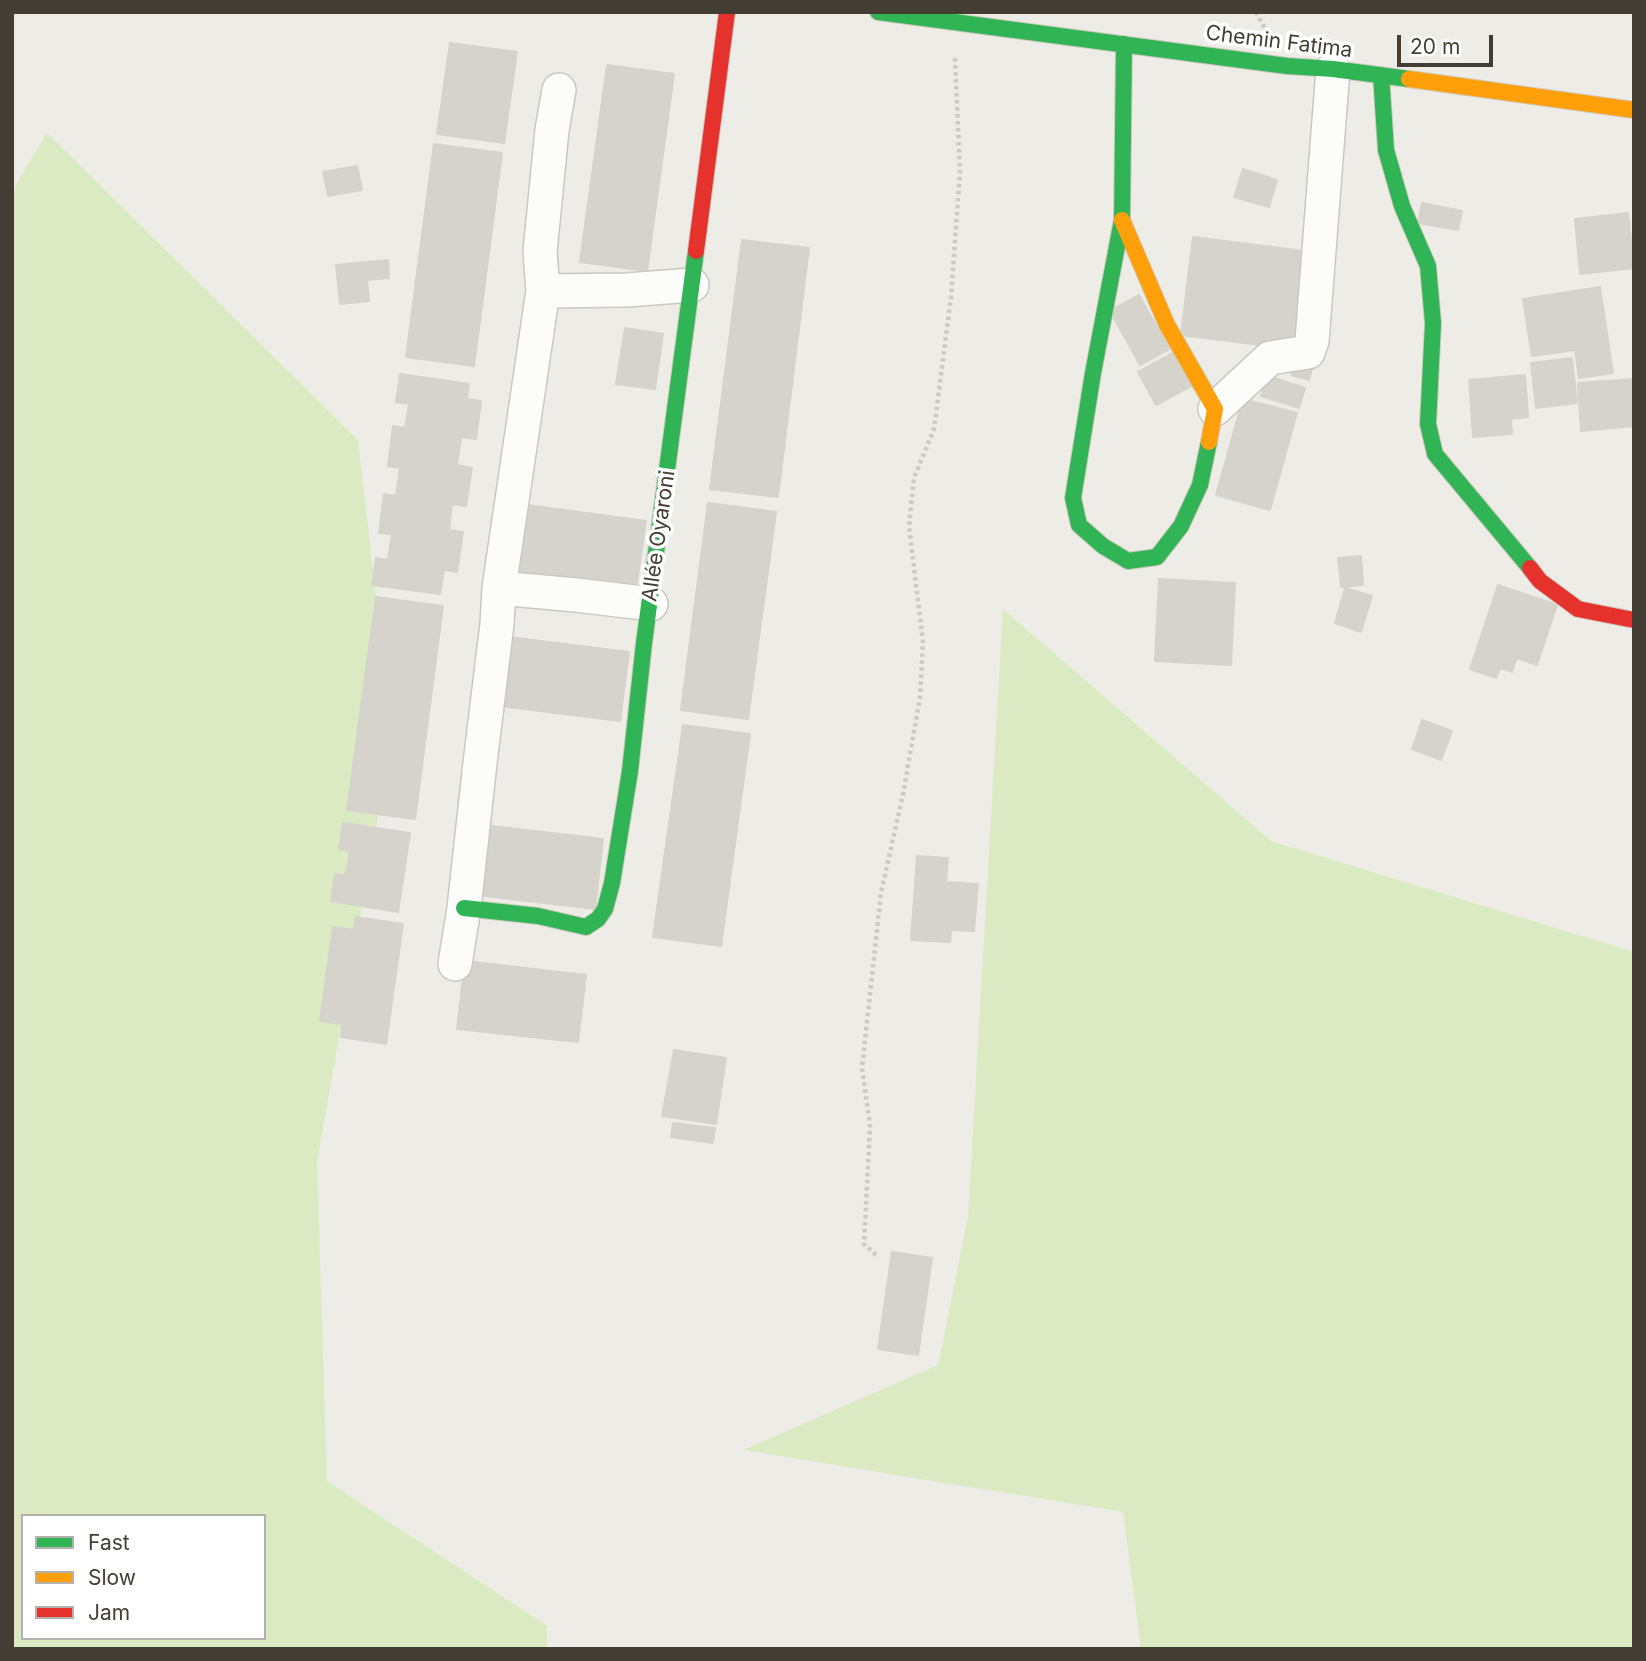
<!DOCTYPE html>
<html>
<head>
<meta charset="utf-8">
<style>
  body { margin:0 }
  #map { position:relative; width:1646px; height:1661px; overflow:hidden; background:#eeece6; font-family:Inter,sans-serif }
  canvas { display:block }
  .frame { position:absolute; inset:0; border:14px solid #443d33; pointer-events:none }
  .legend { position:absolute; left:21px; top:1514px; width:245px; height:126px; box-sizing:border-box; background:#fff; border:2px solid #b4b1ad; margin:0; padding:9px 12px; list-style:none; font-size:21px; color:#443d33 }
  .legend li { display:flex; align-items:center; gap:14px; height:35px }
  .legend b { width:35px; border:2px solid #b4b1ad }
  .scale { position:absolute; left:1397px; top:35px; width:96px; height:32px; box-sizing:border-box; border:4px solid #443d33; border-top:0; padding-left:9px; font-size:21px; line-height:24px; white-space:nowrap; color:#443d33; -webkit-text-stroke:5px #fff; paint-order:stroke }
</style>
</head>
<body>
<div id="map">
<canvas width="1646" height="1661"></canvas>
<div class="frame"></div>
<ul class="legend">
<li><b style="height:9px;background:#30b455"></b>Fast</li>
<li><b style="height:9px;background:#ff9f0a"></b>Slow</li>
<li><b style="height:9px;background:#e5322d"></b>Jam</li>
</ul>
<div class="scale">20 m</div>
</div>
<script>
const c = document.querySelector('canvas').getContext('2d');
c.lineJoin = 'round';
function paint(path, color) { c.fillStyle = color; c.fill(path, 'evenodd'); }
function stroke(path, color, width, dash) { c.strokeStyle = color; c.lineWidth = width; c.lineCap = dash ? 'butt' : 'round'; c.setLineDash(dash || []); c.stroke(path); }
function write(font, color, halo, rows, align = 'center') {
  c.font = font + ' Inter,sans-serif'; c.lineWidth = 7; c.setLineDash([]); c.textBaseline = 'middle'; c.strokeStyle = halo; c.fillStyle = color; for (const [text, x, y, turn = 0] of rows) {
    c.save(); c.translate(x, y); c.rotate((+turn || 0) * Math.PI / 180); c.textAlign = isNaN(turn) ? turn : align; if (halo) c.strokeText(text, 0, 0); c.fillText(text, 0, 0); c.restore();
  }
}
paint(new Path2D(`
  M47,133L358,440L392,737L317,1162L327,1481L547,1626V1649H12V191ZM23,1516H264V1638H23Z
  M1003,609L1271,841L1634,952V1649H1141L1123,1512L743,1450L938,1365L968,1217Z`), '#dceac4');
const building = new Path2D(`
  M450,43L517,52L504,143L437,134Z
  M607,65L674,74L647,271L580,262Z
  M434,144L502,153L474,366L406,357Z
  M357,166L362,190L328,196L323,172Z
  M1243,169L1277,180L1269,207L1234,197Z
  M1422,203L1462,211L1458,230L1418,223Z
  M1628,213L1634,268L1580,274L1575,219Z
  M1193,237L1312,252L1299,350L1181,335Z
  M742,240L809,248L778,497L710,489Z
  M388,260L389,278L367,280L369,301L340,304L336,265Z
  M1600,287L1613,373L1579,378L1575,350L1532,356L1523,299Z
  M1139,295L1169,349L1140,365L1110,311Z
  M625,328L663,334L655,389L616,384Z
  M1175,352L1193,385L1156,405L1138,372Z
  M1297,356L1314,361L1309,380L1291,375Z
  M1572,358L1577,403L1536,408L1531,363Z
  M400,374L469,384L467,399L481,401L476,439L461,437L457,465L472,468L466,506L452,504L449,530L463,532L457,572L444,570L440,594L372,585L376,558L388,560L392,534L379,533L384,494L396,496L400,468L388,466L393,426L405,428L409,404L396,402Z
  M1525,375L1528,417L1511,419L1512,434L1473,437L1469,380Z
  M1268,376L1305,388L1299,408L1261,396Z
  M1634,379V426L1581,431L1578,383Z
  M1243,399L1297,413L1270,510L1216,495Z
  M708,503L776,512L748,719L681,710Z
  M527,505L646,521L636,589L518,573Z
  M1361,556L1363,585L1341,587L1338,558Z
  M1159,579L1235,583L1231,665L1155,661Z
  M1498,585L1557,605L1537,665L1517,658L1512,672L1500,668L1496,678L1470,669Z
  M1345,588L1372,596L1361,632L1335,623Z
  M376,597L443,606L415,819L347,810Z
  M509,637L629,652L620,721L500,706Z
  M1422,720L1452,731L1441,760L1412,749Z
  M683,725L750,734L721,946L653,937Z
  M343,823L410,833L398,912L331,901L335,874L346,875L350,851L339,849Z
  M484,825L603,839L595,909L476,895Z
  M917,856L948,858L946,882L978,884L974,931L951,930L950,942L911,940Z
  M356,917L403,924L386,1044L341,1037L342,1024L320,1021L333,927L354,930Z
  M465,961L586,975L578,1042L457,1029Z
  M674,1050L726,1058L716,1124L662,1116Z
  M673,1123L715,1128L713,1143L671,1137Z
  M892,1252L932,1258L918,1355L878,1349Z`);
paint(building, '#d6d3cd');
stroke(building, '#d6d3cc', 2);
const street = new Path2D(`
  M543,291L627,290L692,285
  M1215,409L1270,358L1308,352L1312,341L1333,69
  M499,588L576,595L651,604
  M455,964L464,908L480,763L497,624L499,588L543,291L540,252L552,130L559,90`);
const fast = new Path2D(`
  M878,12L1287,66L1333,69L1409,79
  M1124,44L1122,220L1093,373L1073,498L1079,525L1103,546L1128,561L1157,557L1181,526L1200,485L1209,442
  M1381,75L1386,150L1402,206L1428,266L1433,323L1428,424L1435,454L1530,568
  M464,908L538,916L586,927L598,919L605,909L612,883L630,771L644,643L696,251`);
const slow = new Path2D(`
  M1409,79L1634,110
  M1122,220L1167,325L1215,409L1209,442`);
const jam = new Path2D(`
  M696,251L727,12
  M1530,568L1540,581L1578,609L1634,620`);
stroke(street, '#cbc8c2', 36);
stroke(fast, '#cfcabe', 18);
stroke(slow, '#cfcabe', 18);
stroke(jam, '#cfcabe', 18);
stroke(new Path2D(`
  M1256,12L1265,29
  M876,1255L864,1244L870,1126L862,1068L881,893L903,794L920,698L923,642L909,526L914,478L934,429L951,297L960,172L955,58`), '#cdcac6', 4.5, [3.5, 3.5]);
stroke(street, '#fcfcfb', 33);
stroke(fast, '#30b455', 16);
stroke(slow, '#ff9f0a', 16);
stroke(jam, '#e5322d', 16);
write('21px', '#443d33', '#fff', [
  ["Chemin Fatima",1279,42,7],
  ["Allée Oyaroni",659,536,-82]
]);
</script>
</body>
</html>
